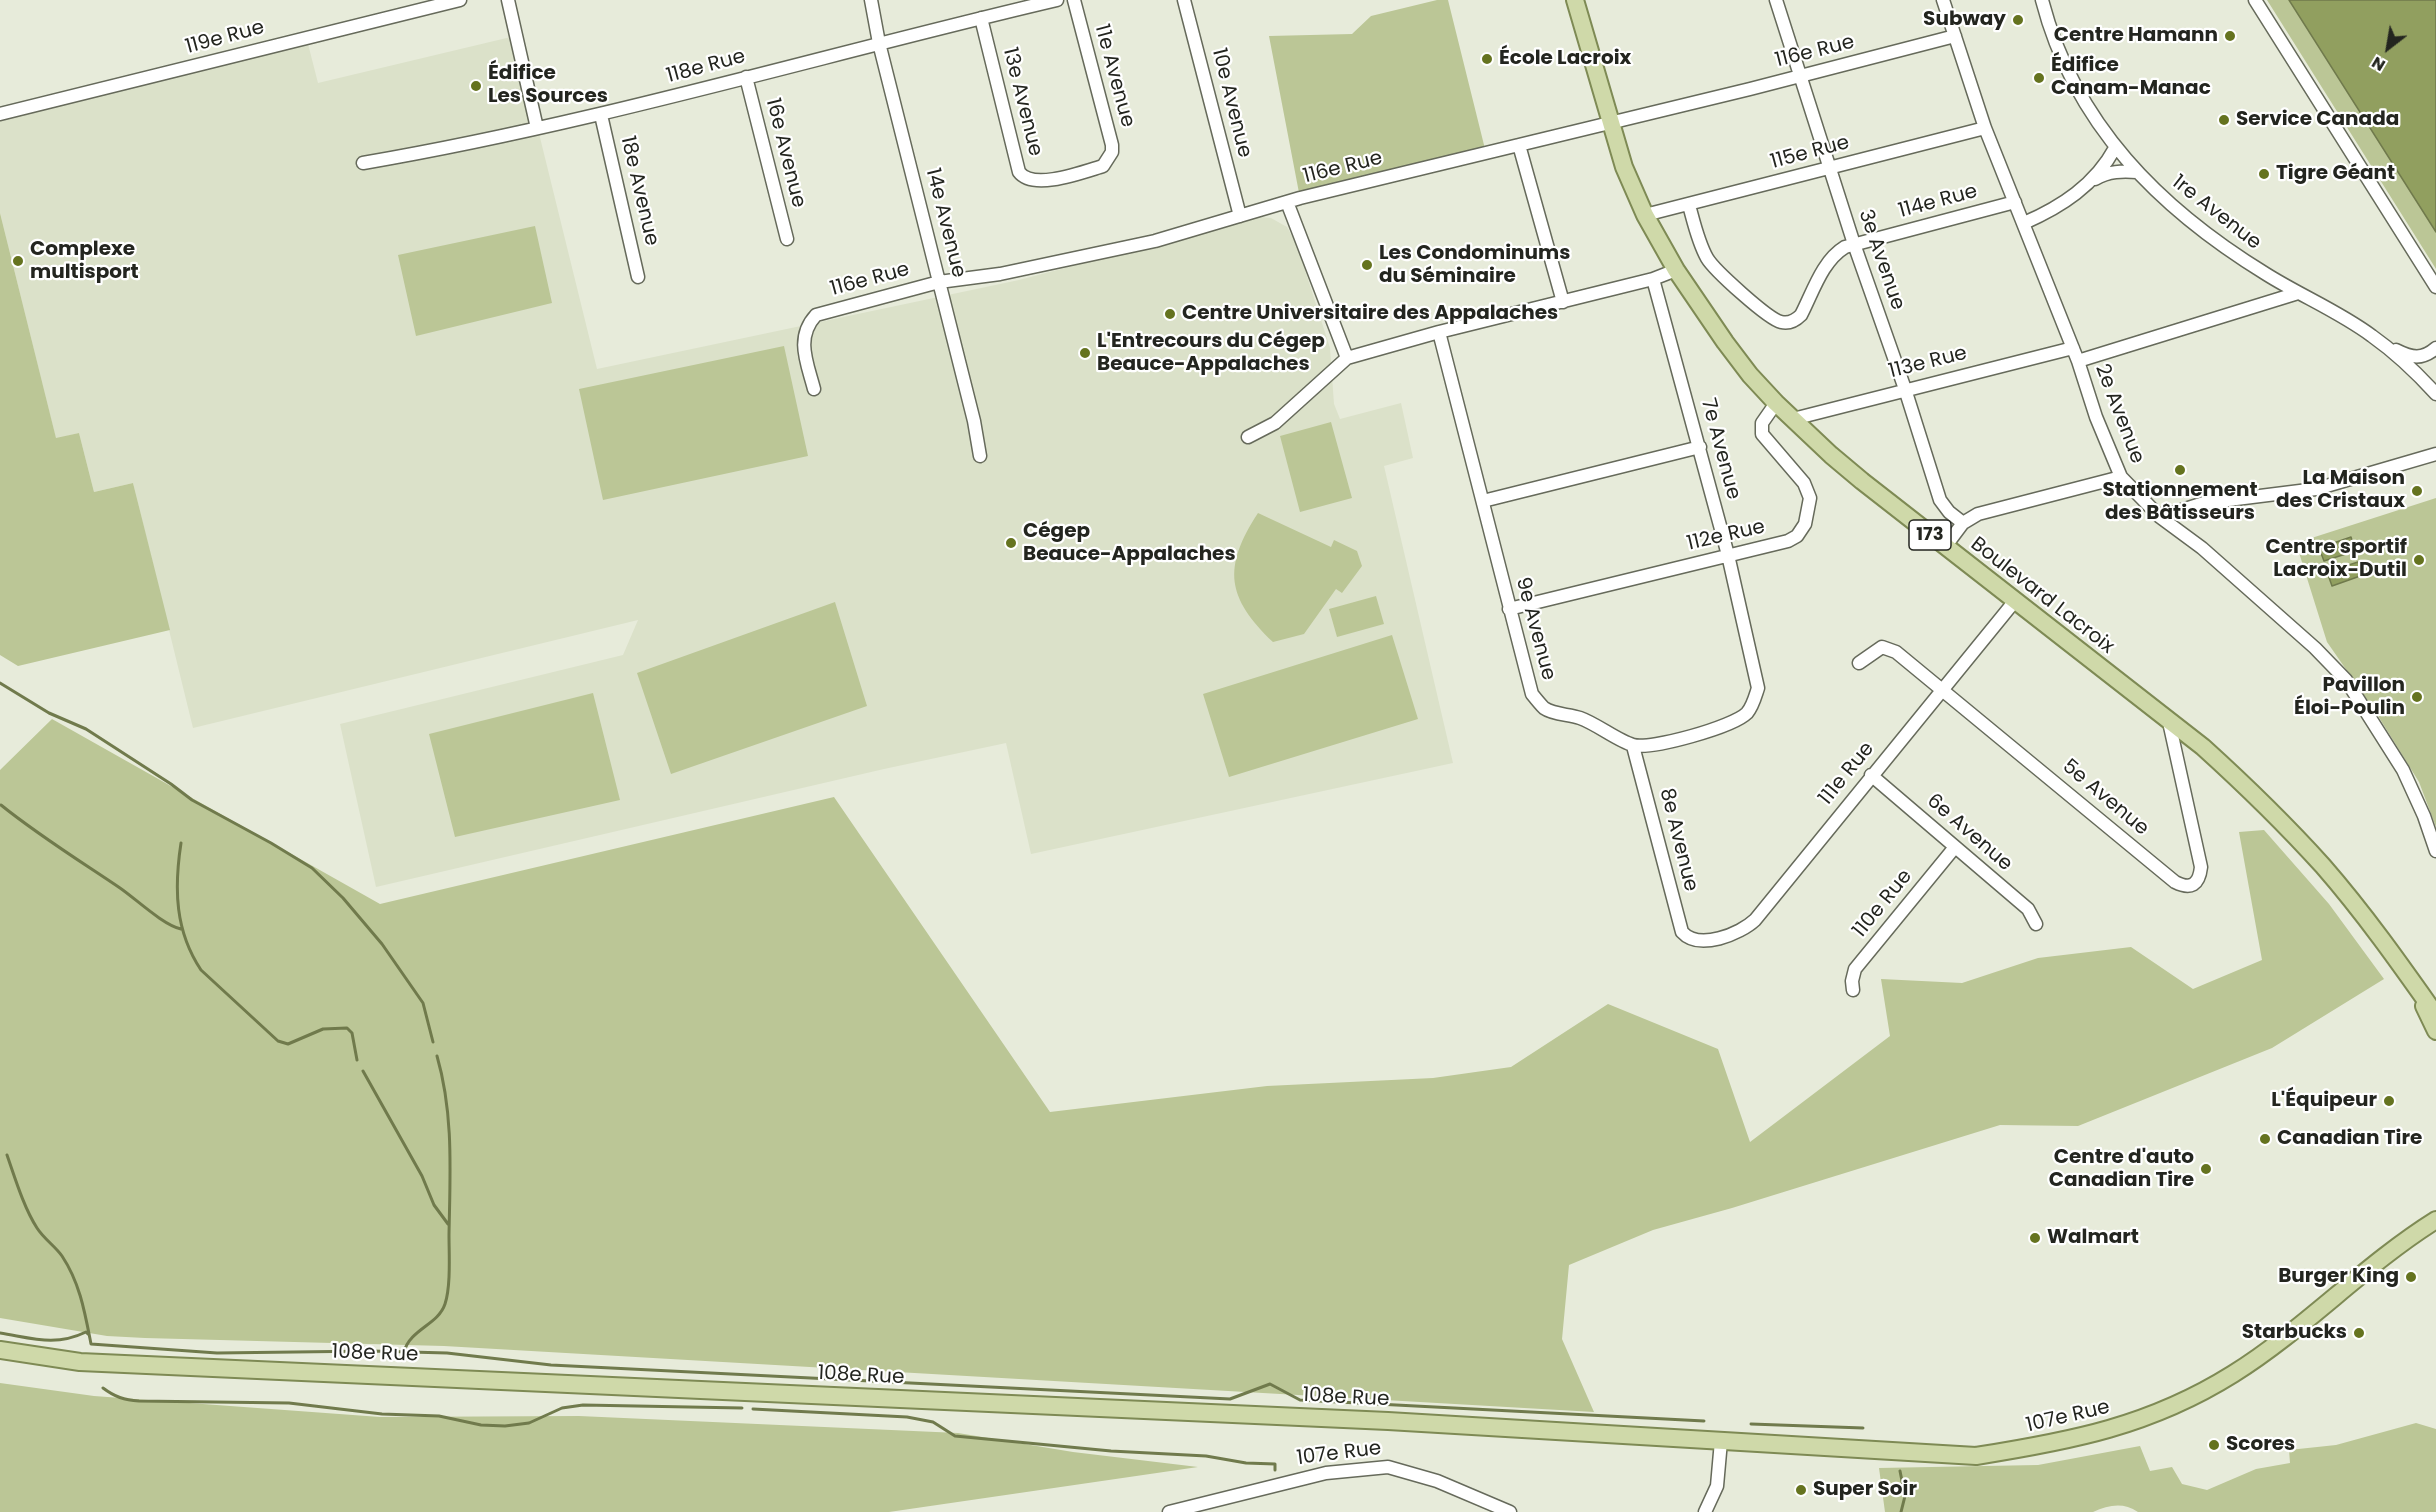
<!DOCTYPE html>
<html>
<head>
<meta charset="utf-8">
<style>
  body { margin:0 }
  #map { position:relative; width:2436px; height:1512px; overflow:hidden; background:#e7ebda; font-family:Poppins,sans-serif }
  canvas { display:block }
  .north { position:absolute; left:2358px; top:18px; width:60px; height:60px; -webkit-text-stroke:4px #fff; paint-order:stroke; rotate:211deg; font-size:16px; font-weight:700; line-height:24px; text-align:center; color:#23251f }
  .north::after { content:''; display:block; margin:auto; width:21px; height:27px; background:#23251f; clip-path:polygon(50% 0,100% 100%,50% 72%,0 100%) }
</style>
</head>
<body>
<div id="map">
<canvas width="2436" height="1512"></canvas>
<div class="north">N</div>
</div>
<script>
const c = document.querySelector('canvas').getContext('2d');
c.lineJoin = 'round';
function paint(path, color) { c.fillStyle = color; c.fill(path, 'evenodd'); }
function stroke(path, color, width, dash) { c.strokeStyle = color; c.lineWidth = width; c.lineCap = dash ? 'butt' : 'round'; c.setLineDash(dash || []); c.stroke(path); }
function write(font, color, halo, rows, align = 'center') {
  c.font = font + ' Poppins,sans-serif'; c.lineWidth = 4.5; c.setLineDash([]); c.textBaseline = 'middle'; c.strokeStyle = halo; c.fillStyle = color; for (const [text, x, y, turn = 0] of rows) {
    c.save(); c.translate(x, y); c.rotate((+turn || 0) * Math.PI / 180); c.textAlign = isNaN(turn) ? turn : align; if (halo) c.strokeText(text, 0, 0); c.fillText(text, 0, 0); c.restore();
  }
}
paint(new Path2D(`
  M515,36L597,369L1019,280L1260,217L1271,218L1287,227L1297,245L1330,348L1334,404L1340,419L1401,403L1413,458L1384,466L1453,763L1031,854L1006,743L884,769L376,887L340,724L623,655L638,620L193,728L133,483L94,492L79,433L56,439L0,213V114L307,40L318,83Z`), '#dbe1c9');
paint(new Path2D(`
  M1437,0H1448L1486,153L1300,198L1269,36L1352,34L1371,16Z
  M2267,0H2289L2436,232V269Z
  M0,213L56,438L79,433L94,492L133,483L170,630L18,666L0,655Z
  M535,226L552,303L416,336L398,255Z
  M784,346L808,456L603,500L579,389Z
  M1331,422L1352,498L1300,512L1280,436Z
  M2436,498V827L2419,782L2375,711L2327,642L2296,543Z
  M1258,513L1331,547L1334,540L1357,551L1362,566L1342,593L1336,589L1304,634L1273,642C1227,598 1222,568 1258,513Z
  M1376,596L1384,624L1337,637L1329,609Z
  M835,602L867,706L671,774L637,673Z
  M1392,635L1418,719L1229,777L1203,694Z
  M593,693L620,800L455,837L429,734Z
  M52,719L380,904L834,797L1050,1112L1267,1086L1433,1078L1511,1067L1608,1004L1718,1049L1750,1142L1890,1036L1881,979L1962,983L2038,958L2131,947L2193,989L2262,960L2239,832L2264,830L2329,904L2384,979L2272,1048L2078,1126L2000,1125L1732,1208L1653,1230L1569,1265L1562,1339L1594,1412L444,1346L145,1338L107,1336L0,1318V770Z
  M0,1383L94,1396L380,1417L579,1416L958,1433L1073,1452L1198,1467L889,1512H0Z
  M2416,1423L2436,1429V1512H2138C2123,1502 2109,1505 2093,1512H1885L1879,1468L2038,1465L2140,1446L2150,1471L2172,1467L2182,1484L2207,1490L2256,1469L2290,1463L2289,1450L2336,1445Z`), '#bbc696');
const water = new Path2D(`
  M2289,0H2436V232Z
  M2351,537L2355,551L2324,561L2319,548Z
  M2358,562L2363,575L2332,586L2327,572Z`);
paint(water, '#919f5f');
stroke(water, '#707a4c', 1.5);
stroke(new Path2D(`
  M0,683L49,713L86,729L171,784L192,800L271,843L312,868L343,898L382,944L423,1003L433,1042
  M1,805C38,835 80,861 120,888C136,899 163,925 181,929
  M181,843C174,889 175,931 201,970L278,1041L288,1044L323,1029L347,1028L352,1033L357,1060
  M363,1071L422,1176L434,1205L448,1224
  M7,1155C15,1178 24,1208 37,1228C44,1239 55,1246 62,1256C80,1283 85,1313 91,1344L217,1353L372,1351L447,1353L551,1365L1230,1399L1270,1384L1300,1400L1704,1421
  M0,1333C32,1338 55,1347 86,1332L88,1334
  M404,1352C410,1329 438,1325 445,1304C451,1286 449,1254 449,1235C450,1174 454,1115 437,1056
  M103,1388C115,1397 124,1400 139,1401L289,1403L382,1414L439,1416L481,1425L505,1426L529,1423L562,1408L583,1405L742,1408
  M753,1409L907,1417L933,1422L955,1436L1111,1451L1206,1456L1246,1463L1275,1464V1470
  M1751,1424L1863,1428
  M1900,1471L1905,1496L1901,1512`), '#707a4c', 3);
const minor = new Path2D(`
  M508,0L537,128
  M871,0L879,43L974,421L980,456
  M1184,0L1240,216
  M1776,0L1854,244L1905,389L1940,500L1949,512L1963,523
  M1943,0L1985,128L2078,361L2096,417L2121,477L2160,517L2202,548L2315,648L2346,680L2403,770L2424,816L2436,851
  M2042,0C2074,124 2160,209 2266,274C2301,296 2340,312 2372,336C2396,353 2417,373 2436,394
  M2255,0L2436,287
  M981,18L1019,172C1033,191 1083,172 1103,166L1112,152V145L1074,0
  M746,77L787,239
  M0,114L460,0
  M601,115L638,277
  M1519,145L1563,302
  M363,163C597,123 826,54 1057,0
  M2095,179C2109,171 2122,171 2137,172
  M1287,202L1347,358
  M1689,205C1694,223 1698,242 1707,258C1714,270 1768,319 1781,322C1789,324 1795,321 1801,315C1813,292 1822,261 1845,247L2015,202
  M1645,215L1985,128
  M2024,223C2061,207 2095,185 2115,148
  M1439,332L1532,694C1536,699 1540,704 1544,708C1554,715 1569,714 1580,718C1597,724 1618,741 1633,745C1651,750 1733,727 1747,713C1753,706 1755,697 1758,688L1728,555L1653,279
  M2396,350C2412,358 2422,360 2436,348
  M2078,361L2298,293
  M814,389C807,362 795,338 816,315L939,282L1000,274L1155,241L1300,198L1750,89L1955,36
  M1793,419L2073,348
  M1248,437L1275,423L1347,358L1439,332L1653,279L1676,270
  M1483,501L1700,447
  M2160,517L2204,503L2316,489L2436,454
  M1945,547L1963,523L1978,514L2121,477
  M1509,609L1788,541L1797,536L1805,524L1810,498L1804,483L1762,434V423L1776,403
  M1859,663L1882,647L1896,652L2175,882C2191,890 2199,885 2201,867L2169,722
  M1633,746L1682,932C1699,951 1740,934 1755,920L2014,602
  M1871,775L2028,909L2036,924
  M1853,990L1852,981L1855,969L1955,847
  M1169,1512L1326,1473L1388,1467L1437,1481L1510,1512
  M1705,1512L1717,1486L1721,1441`);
const major = new Path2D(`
  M1575,0L1624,167L1645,215L1676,270L1725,342L1750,375L1776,403L1831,455L1862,481L2203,747C2245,785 2285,824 2323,866C2364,913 2400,964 2436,1015
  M2424,1006L2436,1031
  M0,1350L80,1362L1388,1421L1976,1456C2071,1441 2150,1426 2233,1374C2305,1329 2364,1265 2436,1220`);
stroke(minor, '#666a5b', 15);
stroke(major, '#7e8a54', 20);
stroke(minor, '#fff', 12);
stroke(major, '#cfd9a9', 16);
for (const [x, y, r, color] of [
  [2018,20,6,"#65731f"],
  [2230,36,6,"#65731f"],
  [1487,59,6,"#65731f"],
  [2039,78,6,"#65731f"],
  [476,86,6,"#65731f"],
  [2224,120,6,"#65731f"],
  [2264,174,6,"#65731f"],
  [18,261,6,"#65731f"],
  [1367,265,6,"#65731f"],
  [1170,314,6,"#65731f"],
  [1085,353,6,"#65731f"],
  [2180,470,6,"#65731f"],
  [2417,491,6,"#65731f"],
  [1011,543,6,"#65731f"],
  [2419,560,6,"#65731f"],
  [2417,697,6,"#65731f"],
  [2389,1101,6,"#65731f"],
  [2265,1139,6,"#65731f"],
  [2206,1169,6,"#65731f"],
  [2035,1238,6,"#65731f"],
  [2411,1277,6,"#65731f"],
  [2359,1333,6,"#65731f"],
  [2214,1445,6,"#65731f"],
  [1801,1490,6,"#65731f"]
]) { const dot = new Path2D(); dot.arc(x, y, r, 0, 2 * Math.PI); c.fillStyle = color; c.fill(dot); stroke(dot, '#fff', 2); }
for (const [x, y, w] of [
  [1930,535,42]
]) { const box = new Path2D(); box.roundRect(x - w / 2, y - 15, w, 30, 4.5); c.fillStyle = '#fff'; c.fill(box); stroke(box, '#23251f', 1.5); }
write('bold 18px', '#23251f', null, [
  ["173",1930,535]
]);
write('bold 20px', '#23251f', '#fff', [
  ["Subway",2006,20,"right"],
  ["Centre Hamann",2218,36,"right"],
  ["École Lacroix",1499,59],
  ["Édifice",2051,66],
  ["Canam-Manac",2051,89],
  ["Édifice",488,74],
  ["Les Sources",488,97],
  ["Service Canada",2236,120],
  ["Tigre Géant",2276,174],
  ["Complexe",30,250],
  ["multisport",30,273],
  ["Les Condominums",1379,254],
  ["du Séminaire",1379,277],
  ["Centre Universitaire des Appalaches",1182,314],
  ["L'Entrecours du Cégep",1097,342],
  ["Beauce-Appalaches",1097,365],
  ["La Maison",2405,479,"right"],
  ["des Cristaux",2405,502,"right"],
  ["Stationnement",2180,491,"center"],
  ["des Bâtisseurs",2180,514,"center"],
  ["Cégep",1023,532],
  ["Beauce-Appalaches",1023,555],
  ["Centre sportif",2407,548,"right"],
  ["Lacroix-Dutil",2407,571,"right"],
  ["Pavillon",2405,686,"right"],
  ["Éloi-Poulin",2405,709,"right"],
  ["L'Équipeur",2377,1101,"right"],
  ["Canadian Tire",2277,1139],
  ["Centre d'auto",2194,1158,"right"],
  ["Canadian Tire",2194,1181,"right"],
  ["Walmart",2047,1238],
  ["Burger King",2399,1277,"right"],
  ["Starbucks",2347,1333,"right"],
  ["Scores",2226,1445],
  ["Super Soir",1813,1490]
], 'left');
write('20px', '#23251f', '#fff', [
  ["119e Rue",225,38,-15],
  ["116e Rue",1815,52,-14],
  ["118e Rue",706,67,-15],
  ["11e Avenue",1114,76,75],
  ["13e Avenue",1022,102,76],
  ["10e Avenue",1231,103,76],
  ["16e Avenue",785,153,76],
  ["115e Rue",1810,153,-15],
  ["116e Rue",1343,168,-14],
  ["18e Avenue",639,191,77],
  ["114e Rue",1938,202,-15],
  ["1re Avenue",2216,213,38],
  ["14e Avenue",945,223,76],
  ["3e Avenue",1881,260,71],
  ["116e Rue",870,280,-15],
  ["113e Rue",1928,363,-14],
  ["2e Avenue",2119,414,69],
  ["7e Avenue",1720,449,75],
  ["112e Rue",1726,536,-13],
  ["Boulevard Lacroix",2042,596,38],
  ["9e Avenue",1535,629,75],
  ["111e Rue",1847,774,-51],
  ["5e Avenue",2105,798,40],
  ["6e Avenue",1969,833,41],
  ["8e Avenue",1678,840,76],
  ["110e Rue",1883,904,-51],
  ["108e Rue",375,1354,2],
  ["108e Rue",861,1376,3],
  ["108e Rue",1346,1398,3],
  ["107e Rue",2068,1417,-13],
  ["107e Rue",1339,1454,-7]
]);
</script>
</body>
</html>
